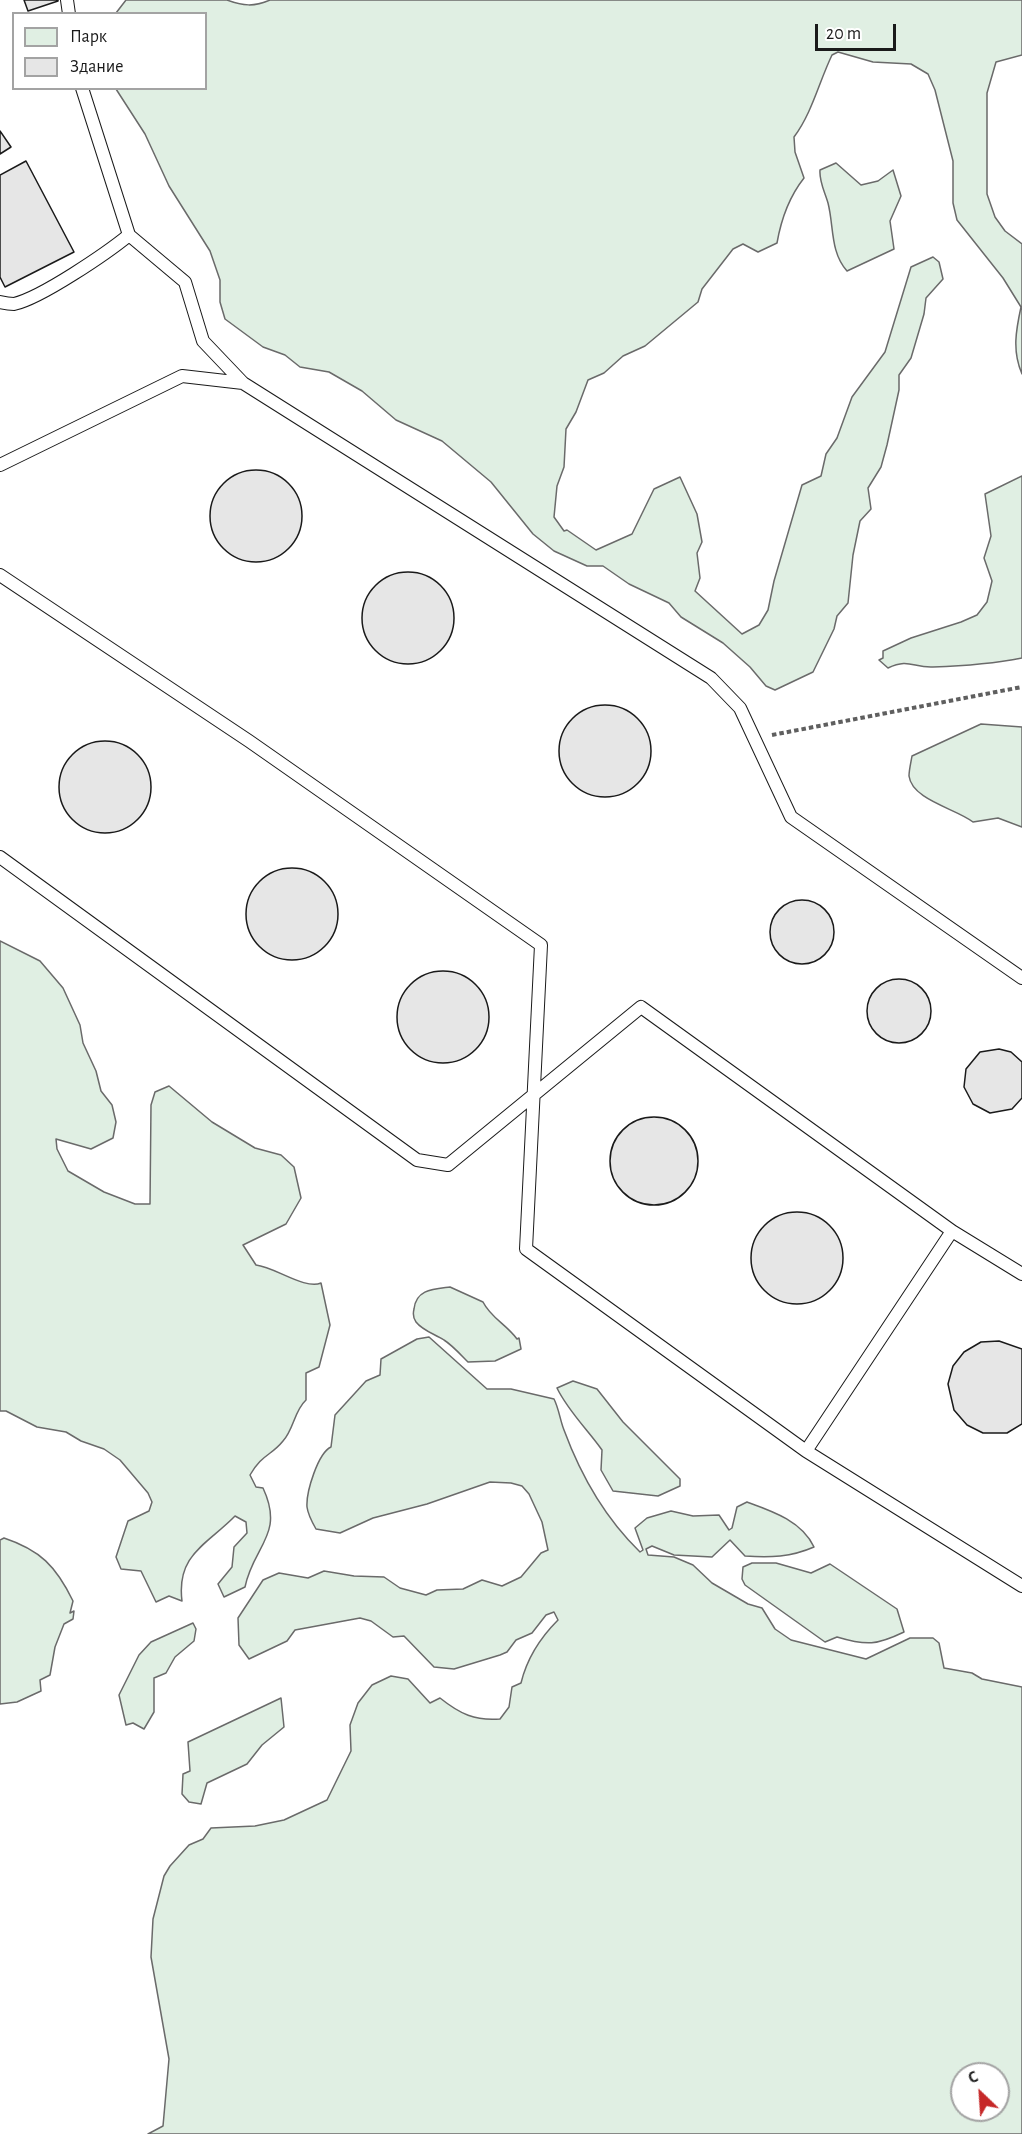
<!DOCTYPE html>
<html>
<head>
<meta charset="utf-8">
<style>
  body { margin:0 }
  #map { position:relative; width:1022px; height:2134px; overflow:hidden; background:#fff; font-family:"Alegreya Sans",sans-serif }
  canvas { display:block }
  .legend { position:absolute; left:12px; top:12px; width:195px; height:78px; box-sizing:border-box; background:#fff; border:2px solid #a3a3a3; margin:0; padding:8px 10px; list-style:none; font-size:18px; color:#1a1a1a }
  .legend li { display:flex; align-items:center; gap:12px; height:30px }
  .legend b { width:30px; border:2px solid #a3a3a3 }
  .north { position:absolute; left:950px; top:2062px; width:60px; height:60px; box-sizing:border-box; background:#fff; border:2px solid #a3a3a3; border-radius:50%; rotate:335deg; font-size:16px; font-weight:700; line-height:24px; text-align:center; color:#1a1a1a }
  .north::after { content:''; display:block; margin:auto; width:21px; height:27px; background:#c62828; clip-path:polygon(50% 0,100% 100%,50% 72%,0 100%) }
  .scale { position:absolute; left:815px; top:24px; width:81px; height:27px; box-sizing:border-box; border:3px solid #1a1a1a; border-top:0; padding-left:8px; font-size:18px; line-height:21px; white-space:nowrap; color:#1a1a1a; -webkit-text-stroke:4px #fff; paint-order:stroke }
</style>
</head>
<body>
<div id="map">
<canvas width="1022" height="2134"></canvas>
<ul class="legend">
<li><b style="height:16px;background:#e0efe3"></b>Парк</li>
<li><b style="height:16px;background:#e6e6e6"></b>Здание</li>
</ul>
<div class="north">С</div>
<div class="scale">20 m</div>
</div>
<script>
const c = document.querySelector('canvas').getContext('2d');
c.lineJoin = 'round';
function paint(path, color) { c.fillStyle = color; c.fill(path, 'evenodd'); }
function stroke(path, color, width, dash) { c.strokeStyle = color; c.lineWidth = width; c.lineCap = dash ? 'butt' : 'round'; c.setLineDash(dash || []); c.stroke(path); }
const green = new Path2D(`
  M126,0H227C243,6 254,7 270,0H1022V55L996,62L987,93V194L995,217L1005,231L1022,244V374C1012,351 1016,330 1021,307L1003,278L957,220L953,203V161L935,90L928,74L911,64L873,62L838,52L832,55C819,82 812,113 794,137L795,152L804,178C789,197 781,220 777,243L758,252L743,244L733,249L702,289L698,302L645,346L623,356L604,373L588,380L576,412L566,429L564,467L557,486L554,517L564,531L567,530L596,550L632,534L654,489L680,477L697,514L702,542L697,553L700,578L695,591L742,634L759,625L768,610L774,581L802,485L821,476L826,454L837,438L852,397L885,352L911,267L933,257L939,262L943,279L926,298L924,314L911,358L899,375V390L887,445L881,467L868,488L871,509L860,521L853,555L848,603L837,616L834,629L813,672L775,690L766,686L750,667L723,643L681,617L669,603L629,584L603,566H587L554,551L533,534L491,482L442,441L396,420L362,391L329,372L300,367L285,355L263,347L225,319L220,302V280L210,251L169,186L145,134L116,89L206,88V14L116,13Z
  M836,163L861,185L878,181L893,170L901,196L890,221L894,249L847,271C830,252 834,226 828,203C825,192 819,182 820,170Z
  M1022,476V658C992,664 963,666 933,667C913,668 909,658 888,668L879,660L883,658V651L911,638L961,622L977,615L987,602L992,581L984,558L991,536L985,494Z
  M981,724L1022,727V827L998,818L973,822C957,809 912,800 909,776C909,770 911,762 912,756Z
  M0,941L40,961L63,988L80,1025L83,1043L96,1071L101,1091L112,1105L116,1122L113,1138L91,1149L56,1139L57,1149L68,1171L104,1192L135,1204H150L151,1105L155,1092L169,1086L212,1122L255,1148L281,1155L294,1167L301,1198L286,1224L243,1245L256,1265C275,1267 305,1290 321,1283L330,1325L319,1367L306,1373V1400C294,1411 294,1429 283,1441C271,1456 262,1454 250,1475L256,1487L263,1488C285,1535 253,1546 245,1587L224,1597L218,1584L232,1567L234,1547L247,1533L246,1522L235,1516C208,1544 176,1554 182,1601L169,1596L156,1602L141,1571L121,1569L116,1557L128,1521L149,1511L152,1502L148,1493L120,1460L104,1449L81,1441L66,1432L37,1427L6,1411H0Z
  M450,1287L483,1302C491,1318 506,1324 517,1339L519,1338L521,1349L495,1361L468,1362C461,1355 452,1345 444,1340C435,1334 423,1331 416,1322C413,1318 413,1313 414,1309C416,1289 434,1289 450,1287Z
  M429,1337L487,1389H511L554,1399C559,1409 560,1420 564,1430C581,1476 605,1518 640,1552L643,1550L635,1528L647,1518L671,1511L693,1516L719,1515L729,1530L732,1528L737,1507L747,1502C772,1511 802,1521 814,1547C791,1557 770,1558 745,1556L730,1540L712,1557L674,1555L652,1546L646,1549L648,1555L674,1557L693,1565L712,1583L748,1604L762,1608L775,1629L791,1640L866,1659L910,1638H933L939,1643L944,1668L972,1673L982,1679L1022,1687V2134H148L163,2126L169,2059L151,1957L153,1919L164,1876L170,1866L189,1845L203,1839L211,1828L255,1826L284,1820L327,1800L351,1751L350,1725L358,1703L372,1685L391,1676L408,1679L430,1703L440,1698C460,1714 475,1721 500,1719L509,1707L512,1687L521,1683C527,1658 540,1638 558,1620L554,1612L546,1615L532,1633L516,1640L507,1652L500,1655L454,1669L434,1667L404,1636L393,1637L371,1621L360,1618L295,1630L287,1641L249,1659L239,1645L238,1618L263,1580L279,1573L308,1578L324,1571L354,1576L384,1577L400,1588L426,1595L437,1590L463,1589L482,1580L502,1586L521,1577L541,1553L548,1550L542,1522L529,1494L522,1486L511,1483L490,1482L427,1504L373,1518L340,1533L316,1529C312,1522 308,1515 307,1507C306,1492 318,1453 331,1447L335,1415L366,1381L380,1375L381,1359L417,1339ZM962,2074H998V2110H962Z
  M573,1381L597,1389L623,1422L680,1479V1486L658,1496L613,1491L601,1470L602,1450C588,1430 568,1411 557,1388Z
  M4,1538C40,1550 56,1566 73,1601L70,1613L74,1611L73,1619L64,1624L55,1647L50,1675L40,1680L41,1691L17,1702L0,1704V1540Z
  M752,1563H776L811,1573L830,1564L897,1609L904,1632C877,1645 867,1646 837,1637L825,1642L745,1585L742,1579L743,1567Z
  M193,1623L196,1629L194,1641L175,1657L166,1673L154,1678V1712L144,1729L133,1723L126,1725L119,1695L139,1655L151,1642Z
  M281,1698L284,1727L262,1745L247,1764L207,1783L201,1804L189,1802L182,1794L183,1774L190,1771L188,1742Z`);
paint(green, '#e0efe3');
stroke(green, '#6a6a6a', 1.5);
const building = new Path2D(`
  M24,0H58V1L28,11Z
  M0,131L11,147L0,154Z
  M26,161L74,252L5,287L0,277V175Z
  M210 516a46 46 0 1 1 92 0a46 46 0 1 1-92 0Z
  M362 618a46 46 0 1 1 92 0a46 46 0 1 1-92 0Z
  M559 751a46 46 0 1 1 92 0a46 46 0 1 1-92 0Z
  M59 787a46 46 0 1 1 92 0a46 46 0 1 1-92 0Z
  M246 914a46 46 0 1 1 92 0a46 46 0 1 1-92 0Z
  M770 932a32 32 0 1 1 64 0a32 32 0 1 1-64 0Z
  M397 1017a46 46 0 1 1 92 0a46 46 0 1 1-92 0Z
  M867 1011a32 32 0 1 1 64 0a32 32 0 1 1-64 0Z
  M999,1049L1011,1052L1022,1062V1098L1012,1109L990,1113L973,1104L964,1087L966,1069L980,1052Z
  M610 1161a44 44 0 1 1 88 0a44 44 0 1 1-88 0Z
  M751 1258a46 46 0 1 1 92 0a46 46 0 1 1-92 0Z
  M999,1341L1022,1349V1424L1007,1433H983L967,1425L954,1410L948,1384L953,1366L964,1352L981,1342Z`);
paint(building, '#e6e6e6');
stroke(building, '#1a1a1a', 1.5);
const service = new Path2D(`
  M67,0L69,14
  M82,88L129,235
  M0,302C4,303 10,304 14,304C41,298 107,253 129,235L185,282L203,341L243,383
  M0,465L182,376L243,383L711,678L740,708L791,817L1022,978
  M0,575L249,741L541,945L526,1249L806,1451L952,1231L1022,1274
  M0,857L417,1160L448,1165L641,1007L952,1231
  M806,1451L1022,1586`);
stroke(service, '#1a1a1a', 14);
stroke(new Path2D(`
  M772,735L1022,687`), '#5f5f5f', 4, [4.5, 3]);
stroke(service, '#fff', 12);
</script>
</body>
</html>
